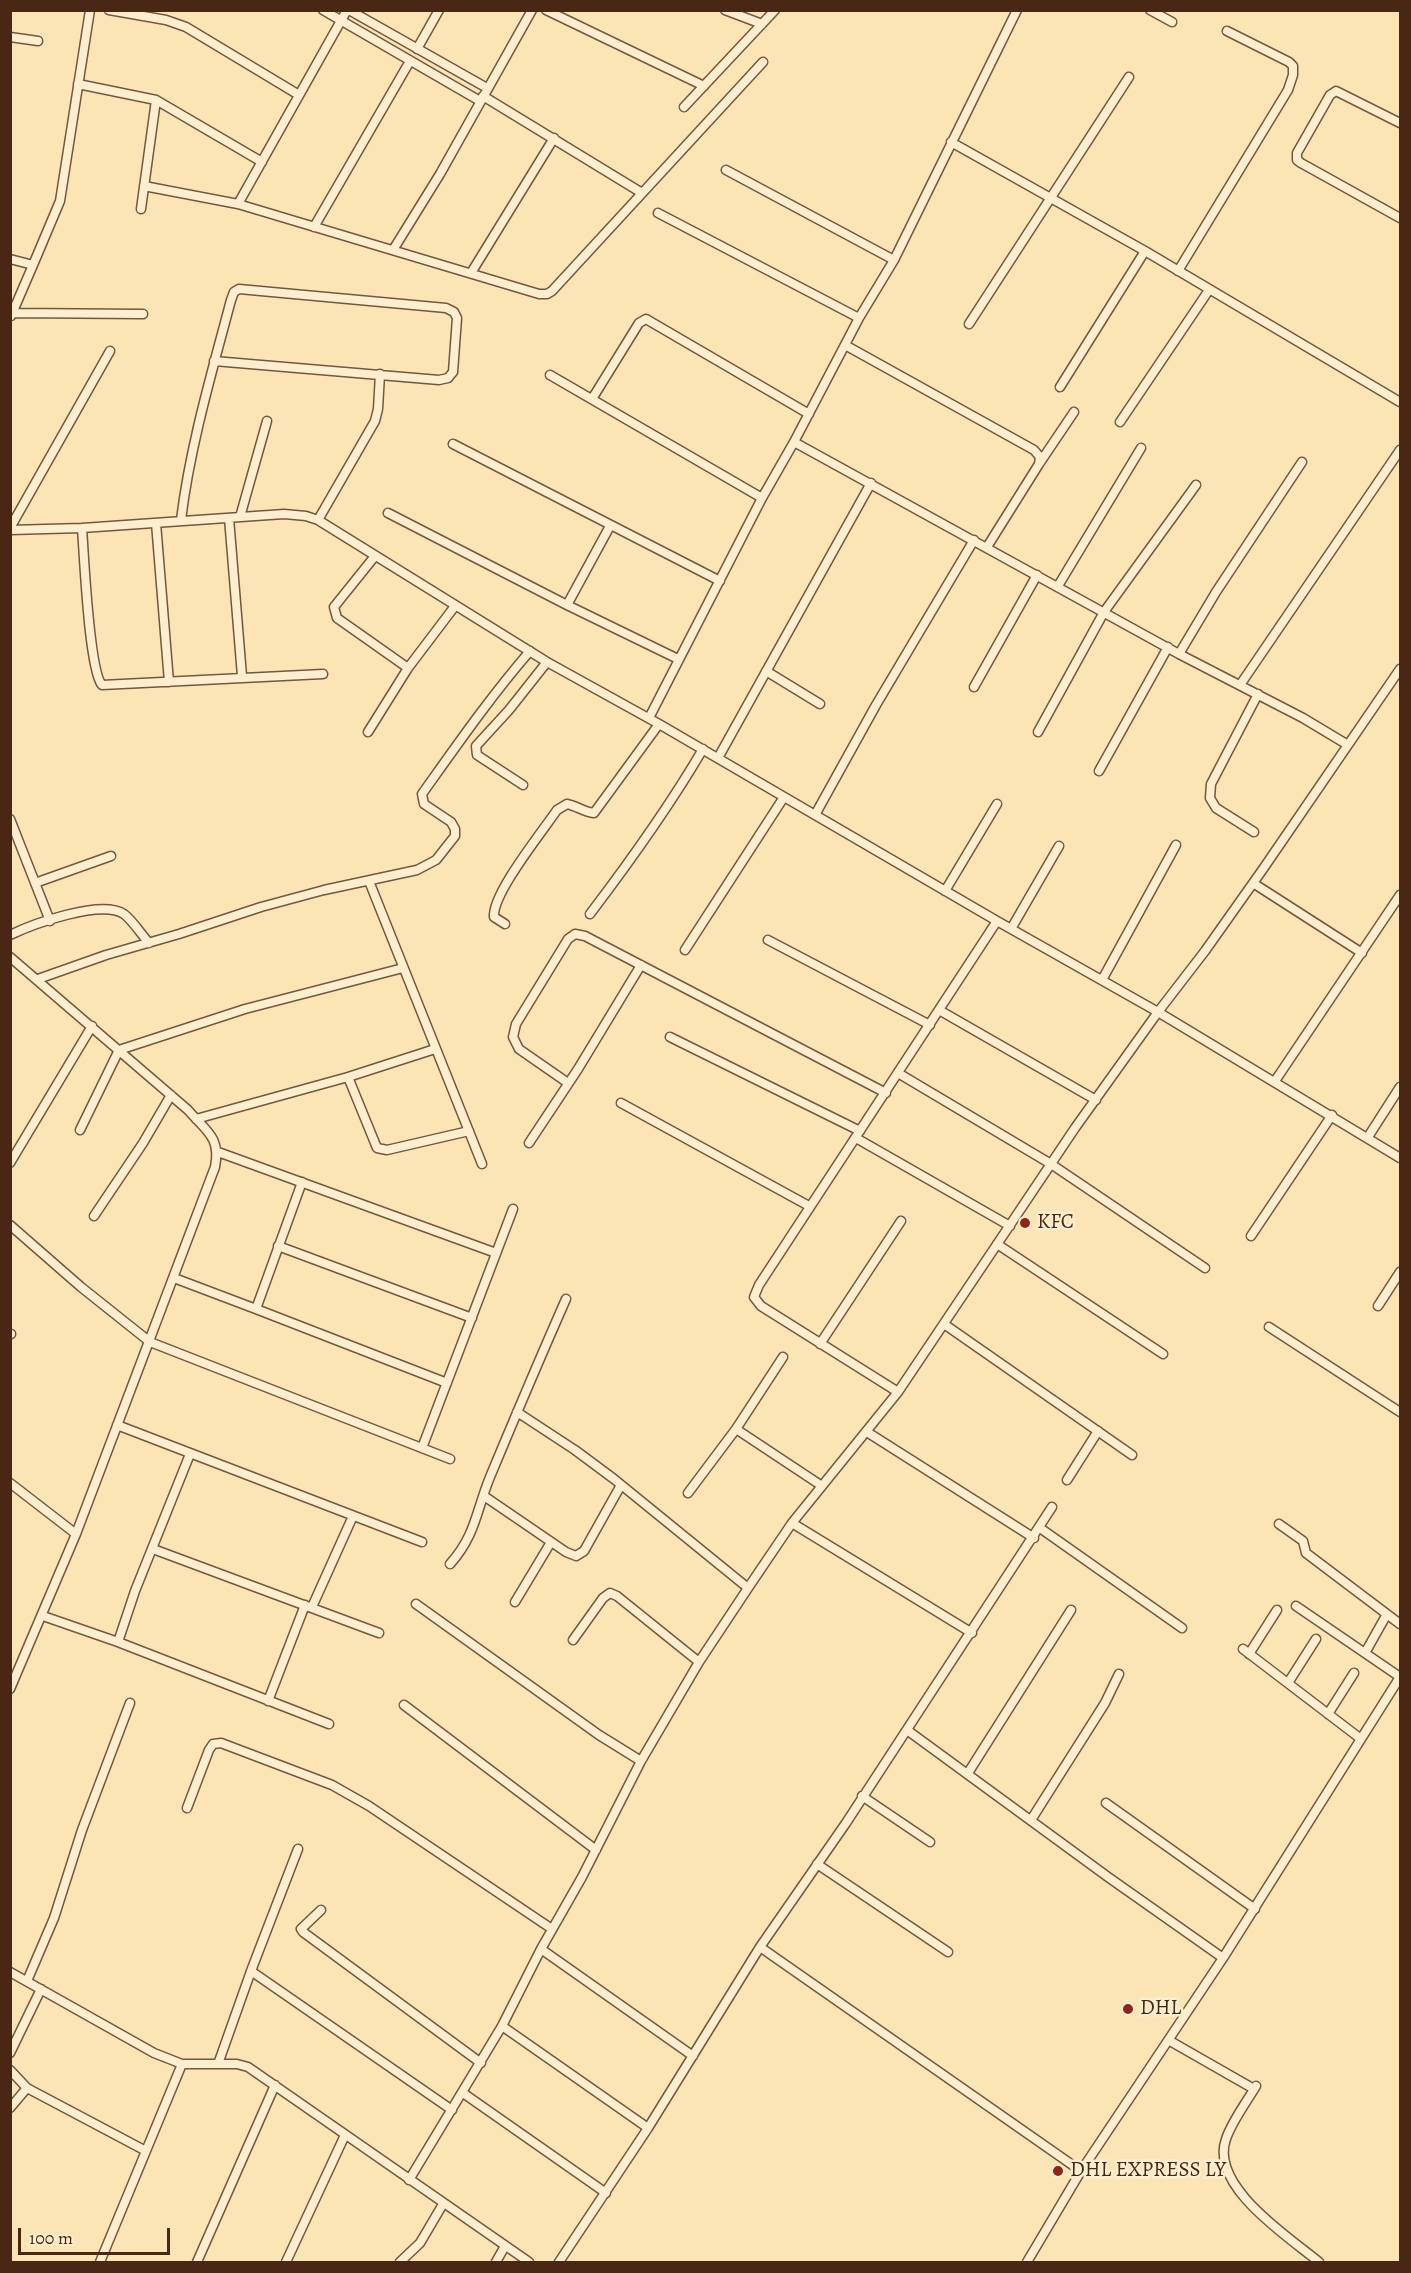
<!DOCTYPE html>
<html>
<head>
<meta charset="utf-8">
<style>
  body { margin:0 }
  #map { position:relative; width:1411px; height:2273px; overflow:hidden; background:#fbe5b4; font-family:Alegreya,serif }
  canvas { display:block }
  .frame { position:absolute; inset:0; border:12px solid #4a2715; pointer-events:none }
  .scale { position:absolute; left:18px; top:2228px; width:152px; height:27px; box-sizing:border-box; border:3px solid #4a2715; border-top:0; padding-left:8px; font-size:18px; line-height:21px; white-space:nowrap; color:#4a2715; -webkit-text-stroke:4px #fceece; paint-order:stroke }
</style>
</head>
<body>
<div id="map">
<canvas width="1411" height="2273"></canvas>
<div class="frame"></div>
<div class="scale">100 m</div>
</div>
<script>
const c = document.querySelector('canvas').getContext('2d');
c.lineJoin = 'round';
function stroke(path, color, width, dash) { c.strokeStyle = color; c.lineWidth = width; c.lineCap = dash ? 'butt' : 'round'; c.setLineDash(dash || []); c.stroke(path); }
function write(font, color, halo, rows, align = 'center') {
  c.font = font + ' Alegreya,serif'; c.lineWidth = 5; c.setLineDash([]); c.textBaseline = 'middle'; c.strokeStyle = halo; c.fillStyle = color; for (const [text, x, y, turn = 0] of rows) {
    c.save(); c.translate(x, y); c.rotate((+turn || 0) * Math.PI / 180); c.textAlign = isNaN(turn) ? turn : align; if (halo) c.strokeText(text, 0, 0); c.fillText(text, 0, 0); c.restore();
  }
}
const minor = new Path2D(`
  M109,10L166,20L186,27L299,95
  M323,10L480,101
  M349,10L487,88
  M546,10L704,86
  M725,10L762,24
  M1150,10L1172,22
  M10,37L38,41
  M417,49L439,10
  M78,84L156,100L262,162
  M483,96L642,193
  M684,107L775,10
  M1400,123L1336,91L1330,95L1297,153V160L1301,163L1400,218
  M951,142L1145,251L1400,402
  M726,170L894,260
  M144,186L238,204L539,294H547L552,291L763,62
  M238,204L347,10
  M141,209L156,100
  M658,213L859,318
  M314,227L410,61
  M393,250L440,174L532,10
  M10,259L33,265L11,316
  M33,265L60,201L90,10
  M1178,271L1288,90L1293,75V66L1289,62L1227,31
  M471,273L554,138
  M12,313L143,314
  M969,324L1129,77
  M845,345L1034,450L1040,457L1039,464L987,547
  M550,375L762,498
  M1060,387L1145,251
  M592,399L639,323L646,319L809,414
  M1120,422L1209,290
  M794,442L1179,654L1303,718L1348,745
  M453,444L720,581
  M1039,464L1074,412
  M388,513L567,605L678,659
  M240,517L267,421
  M229,518L242,676
  M181,520C190,446 212,372 231,300L234,292L239,289L446,308L454,312L457,318L453,372L448,378L439,380L214,361
  M318,520L375,421L378,409L380,374
  M156,523L169,682
  M10,528L110,351
  M82,528C84,554 89,670 102,685L323,674
  M10,530L82,528L284,514L306,516L318,520L547,662L659,724L997,921L1158,1012L1400,1158
  M375,556L334,607L337,618L408,668
  M1058,586L1141,448
  M567,605L610,526
  M1179,654L1216,592L1302,462
  M766,671L820,704
  M1240,685L1400,450
  M974,687L1037,575
  M649,718L762,498L794,442L859,318L894,260L1017,10
  M368,732L408,668L455,606
  M1038,732L1104,612L1196,485
  M718,758L871,483
  M1099,771L1168,647
  M523,785L477,755L476,746L509,710L547,662
  M815,815L876,705L974,540
  M10,819L50,921
  M1254,832L1216,808L1210,798L1211,784L1258,694
  M369,881L482,1164
  M35,883L111,856
  M1253,883L1362,953
  M945,891L997,804
  M590,914C631,860 669,807 703,749
  M505,924L494,917C492,894 542,832 557,810L567,804C577,806 584,812 594,813L659,724
  M1011,929L1059,846
  M10,935C33,924 101,899 124,914C133,921 141,934 149,943
  M768,940L930,1025
  M685,950L784,797
  M10,957L188,1110C206,1131 221,1137 215,1167L76,1534L10,1689
  M38,979L106,955L179,934L261,907L324,890L417,870L436,860L455,836V829L451,822L424,804L422,794C457,745 491,696 530,651
  M1102,980L1176,845
  M939,1010L1096,1100
  M670,1037L860,1131
  M898,1073L1051,1164L1205,1268
  M348,1077L377,1148L387,1150L469,1131
  M1275,1081L1400,895
  M568,1083L519,1049L513,1037L516,1024L568,939L575,934L585,936L886,1093
  M621,1103L809,1206
  M196,1119L348,1077L435,1049
  M80,1130L119,1050L245,1009L403,968
  M1368,1137L1400,1087
  M856,1138L1010,1226
  M529,1143L578,1069L641,965
  M218,1152L496,1253
  M10,1163L92,1026
  M94,1216L143,1143L171,1095
  M10,1225L81,1287L150,1342L450,1459
  M1251,1236L1332,1115
  M997,1244L1163,1354
  M278,1246L472,1318
  M174,1278L256,1309L302,1182
  M1378,1306L1400,1272
  M256,1309L447,1383
  M944,1324L1132,1455
  M1269,1327L1400,1412
  M10,1334H11
  M820,1344L901,1221
  M898,1392L761,1306L754,1297L759,1285L997,921
  M517,1412L575,1450L614,1479L748,1588
  M117,1425L422,1542
  M736,1429L822,1486
  M867,1432L1034,1538
  M422,1448L513,1209
  M1067,1480L1098,1431
  M10,1483L76,1534
  M688,1493L736,1429L783,1357
  M484,1496L566,1552L576,1556L584,1551L621,1485
  M792,1523L972,1633
  M1279,1524L1303,1541L1306,1553L1310,1556L1400,1624
  M1040,1528L1182,1628
  M153,1549L379,1633
  M450,1564C476,1535 476,1511 490,1477C515,1417 540,1358 566,1299
  M515,1602L551,1542
  M416,1604L599,1735L641,1761
  M1296,1606L1400,1677
  M312,1607L353,1516
  M43,1616L118,1642L329,1724
  M573,1640L603,1598L610,1593L617,1596L699,1662
  M118,1642L135,1591L190,1454
  M1243,1649L1361,1739
  M1365,1653L1387,1614
  M1249,1654L1277,1610
  M1288,1683L1316,1639
  M268,1701L305,1605
  M404,1705L596,1850
  M1328,1714L1354,1673
  M907,1730L1108,1877L1223,1958
  M968,1773L1071,1610
  M862,1796L930,1842
  M1106,1803L1255,1909
  M187,1808L209,1750L213,1744L221,1743L332,1785L369,1806L552,1929
  M1031,1820L1105,1703L1119,1674
  M817,1864L948,1952
  M321,1910L301,1929L303,1932L481,2063
  M760,1947L1081,2171
  M541,1949L693,2056
  M251,1971L452,2110
  M10,1972L154,2053L182,2064H237L248,2067L529,2262
  M27,1981L54,1918L82,1830L130,1703
  M502,2026L648,2128
  M1170,2041L1254,2089
  M10,2053L41,1989
  M218,2064L251,1971L298,1849
  M10,2070L27,2088L146,2151
  M1256,2086C1246,2103 1232,2121 1226,2139C1209,2186 1289,2237 1319,2262
  M463,2093L606,2193
  M10,2108L27,2088
  M409,2180L502,2026L541,1949L582,1877L641,1761L699,1662L748,1588L792,1523L898,1392L1075,1128L1158,1012L1205,951L1263,869L1400,669
  M100,2262L182,2064
  M197,2262L275,2085
  M286,2262L345,2135
  M400,2262L420,2243L443,2204
  M496,2262L505,2246
  M559,2262L648,2128L760,1947L846,1823L1052,1507
  M1027,2262L1081,2171L1223,1958L1400,1677`);
stroke(minor, '#76563d', 11);
stroke(minor, '#fceece', 8);
for (const [x, y, r, color] of [
  [1025,1223,6,"#8f2418"],
  [1128,2009,6,"#8f2418"],
  [1058,2171,6,"#8f2418"]
]) { const dot = new Path2D(); dot.arc(x, y, r, 0, 2 * Math.PI); c.fillStyle = color; c.fill(dot); stroke(dot, '#fceece', 2); }
write('21px', '#4a2715', '#fceece', [
  ["KFC",1037,1223],
  ["DHL",1140,2009],
  ["DHL EXPRESS LY",1070,2171]
], 'left');
</script>
</body>
</html>
